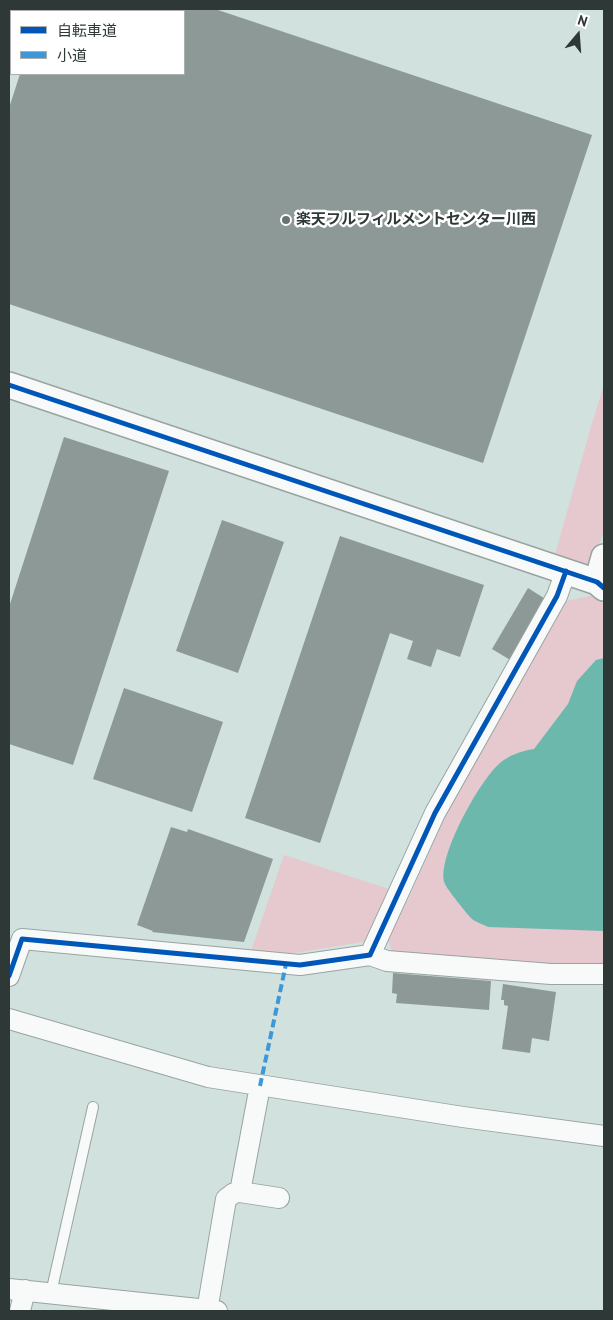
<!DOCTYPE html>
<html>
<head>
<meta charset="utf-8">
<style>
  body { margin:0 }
  #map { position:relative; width:613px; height:1320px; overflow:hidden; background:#d1e1de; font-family:"PT Sans","Noto Sans JP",sans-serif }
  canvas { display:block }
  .frame { position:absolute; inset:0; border:10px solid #2e3937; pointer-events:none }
  .legend { position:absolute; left:10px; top:10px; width:175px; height:65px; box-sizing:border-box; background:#fff; border:1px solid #abb0af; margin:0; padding:6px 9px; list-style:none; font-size:15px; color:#2e3937 }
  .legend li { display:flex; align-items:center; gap:10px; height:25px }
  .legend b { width:25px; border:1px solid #abb0af }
  .north { position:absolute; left:553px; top:10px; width:50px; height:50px; -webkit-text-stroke:4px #fff; paint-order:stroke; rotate:18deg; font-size:14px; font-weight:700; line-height:20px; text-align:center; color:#2e3937 }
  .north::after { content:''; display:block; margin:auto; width:18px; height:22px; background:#2e3937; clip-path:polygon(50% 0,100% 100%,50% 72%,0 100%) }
</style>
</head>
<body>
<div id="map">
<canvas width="613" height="1320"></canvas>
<div class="frame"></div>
<ul class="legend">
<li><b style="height:6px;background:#0057b8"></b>自転車道</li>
<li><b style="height:6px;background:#3c98d8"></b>小道</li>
</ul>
<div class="north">N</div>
</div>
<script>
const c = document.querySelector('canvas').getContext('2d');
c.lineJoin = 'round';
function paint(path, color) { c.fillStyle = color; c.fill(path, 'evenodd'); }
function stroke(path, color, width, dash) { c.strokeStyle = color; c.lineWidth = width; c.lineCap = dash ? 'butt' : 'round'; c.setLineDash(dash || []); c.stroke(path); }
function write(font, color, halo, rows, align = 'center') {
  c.font = font + ' "PT Sans","Noto Sans JP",sans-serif'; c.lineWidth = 5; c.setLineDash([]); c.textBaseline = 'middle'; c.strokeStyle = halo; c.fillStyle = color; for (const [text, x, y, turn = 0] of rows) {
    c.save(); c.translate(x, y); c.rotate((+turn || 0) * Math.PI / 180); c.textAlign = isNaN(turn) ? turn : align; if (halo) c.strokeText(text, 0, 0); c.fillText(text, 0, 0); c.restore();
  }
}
paint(new Path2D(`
  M604,385V529L592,570L554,558L592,423Z
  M594,595L604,604V965L395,960L387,936L409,898L451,803L567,601Z
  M284,855L389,889L369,941L282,955L250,954Z`), '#e6c8cf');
paint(new Path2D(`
  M604,658V931L488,927C483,924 475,922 471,918C467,914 447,889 445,884C435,860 480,780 499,764C509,755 521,751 534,749L568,704L577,681L596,660Z`), '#6cb8ad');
paint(new Path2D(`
  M42,9H215L592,135L483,463L9,304V108L20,74H184V11H41Z
  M64,437L169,471L73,765L9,744V607Z
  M222,520L284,542L238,673L176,651Z
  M340,536L484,585L460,657L437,649L431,667L407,659L413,641L390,633L320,843L245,818Z
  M528,588L547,600L512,661L492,649Z
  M124,688L223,722L192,812L93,779Z
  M171,827L187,832L188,829L273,859L244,942L152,932L153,931L137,925Z
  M393,973L491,981L489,1010L396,1003L397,994L392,993Z
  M503,984L556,992L549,1041L532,1038L530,1053L502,1049L508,1006L504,1005V1000H501Z`), '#8d9996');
const service = new Path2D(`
  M51,1293L93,1107`);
const minor = new Path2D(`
  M370,955L387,961L551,974H604
  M9,976L22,939L300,965L370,955L435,813L557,596L566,571
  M9,1019L208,1077L463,1117L604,1136
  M240,1192L260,1086
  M9,1289L217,1311
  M20,1311L25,1290
  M207,1311L226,1199L234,1193L240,1192L279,1198`);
const tertiary = new Path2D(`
  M9,385L597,582L604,588
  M597,582L604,557`);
stroke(service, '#98a4a2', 12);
stroke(minor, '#98a4a2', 22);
stroke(tertiary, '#98a4a2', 28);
stroke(service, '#f8fafa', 10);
stroke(minor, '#f8fafa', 20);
stroke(tertiary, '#f8fafa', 25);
stroke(new Path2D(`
  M260,1086L286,964`), '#3c98d8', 4, [8, 4]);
stroke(new Path2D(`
  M9,385L597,582L604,588
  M9,976L22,939L300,965L370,955L435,813L557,596L566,571`), '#0057b8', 5);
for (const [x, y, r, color] of [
  [286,220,5,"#677471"]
]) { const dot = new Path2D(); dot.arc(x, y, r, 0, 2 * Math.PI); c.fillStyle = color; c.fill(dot); stroke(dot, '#fff', 2); }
write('bold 15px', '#2e3937', '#fff', [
  ["楽天フルフィルメントセンター川西",296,220]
], 'left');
</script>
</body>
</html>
